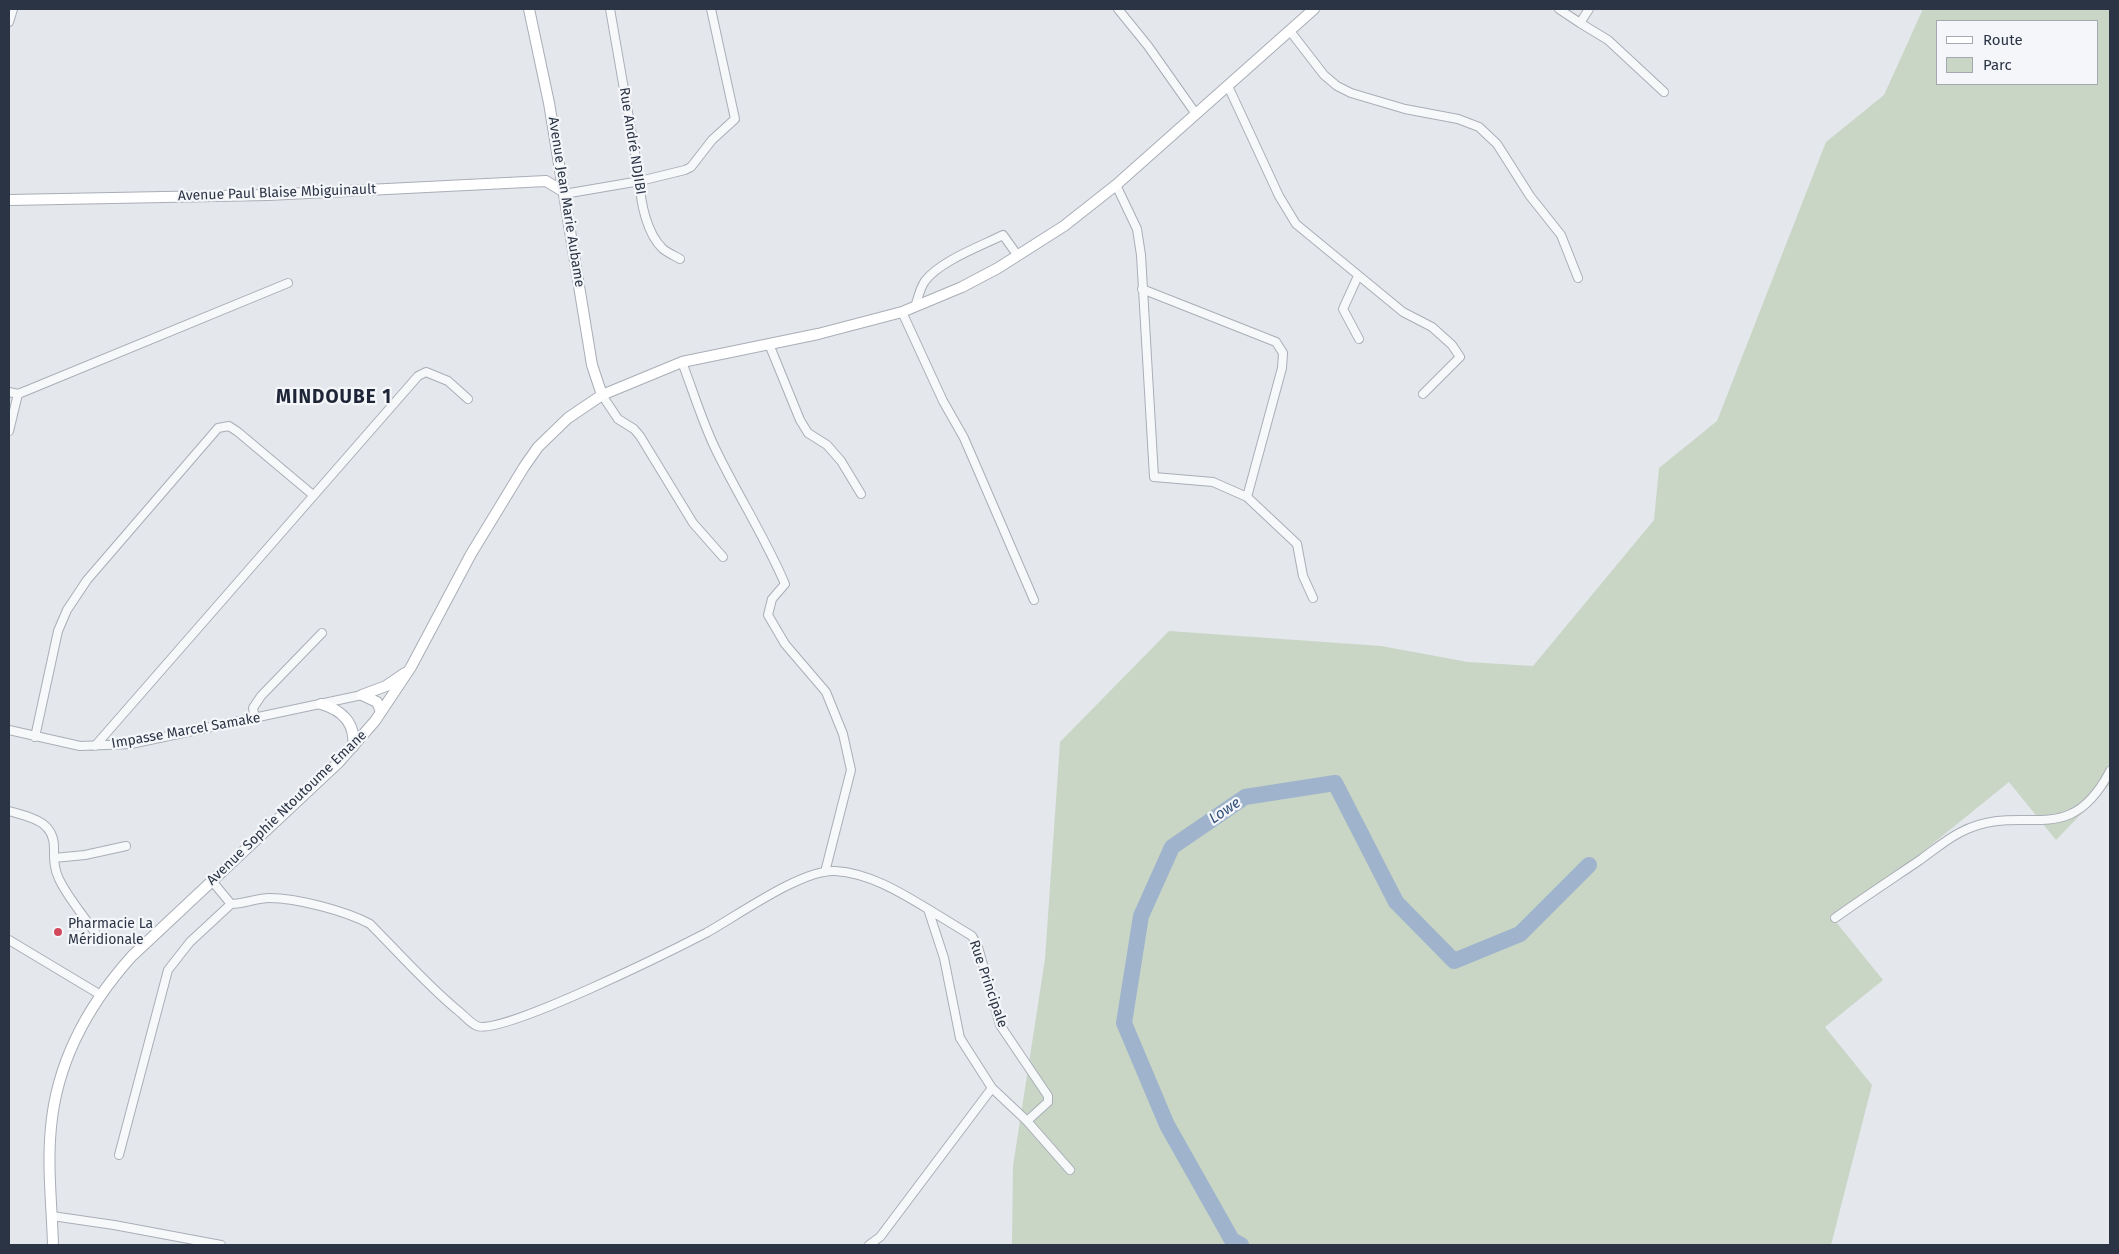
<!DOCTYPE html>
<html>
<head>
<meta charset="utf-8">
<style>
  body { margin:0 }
  #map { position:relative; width:2119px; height:1254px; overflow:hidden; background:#e4e7ec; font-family:"Fira Sans",sans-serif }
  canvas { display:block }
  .frame { position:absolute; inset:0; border:10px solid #2b3445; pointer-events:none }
  .legend { position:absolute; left:1936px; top:20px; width:162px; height:65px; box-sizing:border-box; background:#f4f6f9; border:1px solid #a4a8b1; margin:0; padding:6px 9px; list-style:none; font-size:15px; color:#2b3445 }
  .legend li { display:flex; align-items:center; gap:10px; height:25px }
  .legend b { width:25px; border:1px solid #a4a8b1 }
</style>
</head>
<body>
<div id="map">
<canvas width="2119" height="1254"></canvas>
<div class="frame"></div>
<ul class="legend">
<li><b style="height:6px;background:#fff"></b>Route</li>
<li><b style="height:14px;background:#c9d6c5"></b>Parc</li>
</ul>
</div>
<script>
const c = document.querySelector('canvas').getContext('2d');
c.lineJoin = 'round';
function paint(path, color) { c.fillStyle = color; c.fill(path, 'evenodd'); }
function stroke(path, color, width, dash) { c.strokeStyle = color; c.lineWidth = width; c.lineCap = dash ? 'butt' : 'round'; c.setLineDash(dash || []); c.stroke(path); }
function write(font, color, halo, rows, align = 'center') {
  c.font = font + ' "Fira Sans",sans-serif'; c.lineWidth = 4.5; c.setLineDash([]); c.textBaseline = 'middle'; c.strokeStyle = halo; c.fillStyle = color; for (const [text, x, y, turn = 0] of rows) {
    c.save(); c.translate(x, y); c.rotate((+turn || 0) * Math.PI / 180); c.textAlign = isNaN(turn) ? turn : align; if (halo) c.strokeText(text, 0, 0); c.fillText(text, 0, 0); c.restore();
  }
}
paint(new Path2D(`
  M1923,9H2110V784L2056,840L2009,782L1836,922L1883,980L1825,1027L1872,1085L1831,1245H1012L1013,1166L1045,959L1060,742L1169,631L1381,646L1468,662L1533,666L1654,520L1659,468L1717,421L1826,142L1884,95ZM1938,21H2098V84H1938Z`), '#c9d6c5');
stroke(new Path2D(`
  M1241,1245L1232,1240L1167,1125L1124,1023L1141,916L1172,847L1245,797L1335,783L1396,902L1454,961L1520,934L1589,865`), '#9fb4cc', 16);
const street = new Path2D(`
  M610,9L640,181C640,202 647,234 663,249C668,253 675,256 680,259
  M1118,9L1148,46L1196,114
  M1559,9L1580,23L1589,9
  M9,22L13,9
  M1580,23L1608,40L1664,92
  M1290,31L1324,75L1337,86L1351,93L1405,109L1458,119L1479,127L1497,144L1530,196L1561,235L1578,278
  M1228,86L1279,196L1296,224L1403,312L1432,327L1452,345L1460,357L1423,394
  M1116,185L1137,229L1141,255L1154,477L1213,482L1247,497L1297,544L1303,576L1313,598
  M564,194L640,181L685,170L691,167L712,140L735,119L711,9
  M1358,276L1343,309L1359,339
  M1142,289L1276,342L1283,353L1282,368L1247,497
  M915,307C918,298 920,288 925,281C940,261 981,246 1003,235L1018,256
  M902,312L943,401L964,438L1034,600
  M769,344L800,420L808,433L827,445L841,461L861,494
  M682,362C693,391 702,421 715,448C737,494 765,537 785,584L772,599L768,615L785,644L826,692L843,734L851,770L825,872
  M9,392L18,394L28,390L288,283
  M602,395L618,419L634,429L640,436L693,523L723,557
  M9,431L18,394
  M255,719L253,708L261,696L322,633
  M9,730L80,746L131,744L362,695
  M35,737L58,631L67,610L87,580L218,428L229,426L238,432L313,495
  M95,746L418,376L426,372L448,381L468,399
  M9,811C30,817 55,821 54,849C54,860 54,869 59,879C68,898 84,916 96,934
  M54,858L85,855L126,846
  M212,881L231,904C244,904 257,898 269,898C297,898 346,911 370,924C399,953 425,983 456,1009C463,1014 470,1023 477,1026C501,1036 675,949 706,933C737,916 802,869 835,871C869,873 900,892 928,909L944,958L960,1038L992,1088L1027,1121L1070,1170
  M928,909L972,936L978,947L1000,1025L1048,1096V1102L1027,1121
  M1835,918C1863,898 1892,879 1920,860C1934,850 1947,839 1961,832C2023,800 2068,852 2110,771
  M9,940L99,994
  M119,1155L168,970L190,942L231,904
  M52,1216L114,1225L221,1245
  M869,1245L880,1237L992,1088`);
const secondary = new Path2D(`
  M529,9L549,103L592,365L602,395
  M9,200L268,195L546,181L564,192
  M362,695L386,686L405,673
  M362,695L377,702L381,712
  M321,704C342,710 356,723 353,747
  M53,1245C52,1207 47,1166 51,1127C57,1061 88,1005 132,956L339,762L375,721L411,667L471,554L524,467L538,447L568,418L602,395L682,362L818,334L902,312L962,287L998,268L1064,226L1116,185L1314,9`);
stroke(street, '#a9aeb7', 10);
stroke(secondary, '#a9aeb7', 12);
stroke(street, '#f7f8fa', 8);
stroke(secondary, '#fff', 10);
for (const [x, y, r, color] of [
  [58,932,5,"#d1495b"]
]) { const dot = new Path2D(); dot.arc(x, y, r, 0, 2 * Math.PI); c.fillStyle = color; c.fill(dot); stroke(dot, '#f4f6f9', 2); }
write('14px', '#2b3445', '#f4f6f9', [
  ["Rue André NDJIBI",632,141,81],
  ["Avenue Paul Blaise Mbiguinault",277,193,-2],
  ["Avenue Jean Marie Aubame",566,202,81],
  ["Impasse Marcel Samake",186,731,-10],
  ["Avenue Sophie Ntoutoume Emane",287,808,-44],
  ["Rue Principale",988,984,71]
]);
write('14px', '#2b3445', '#f4f6f9', [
  ["Pharmacie La",68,924],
  ["Méridionale",68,940]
], 'left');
write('italic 15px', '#34527a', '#f4f6f9', [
  ["Lowe",1225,811,-34]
]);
c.letterSpacing = '1px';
write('bold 19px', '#1d2536', '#f4f6f9', [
  ["MINDOUBE 1",334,398]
]);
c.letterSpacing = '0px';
</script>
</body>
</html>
